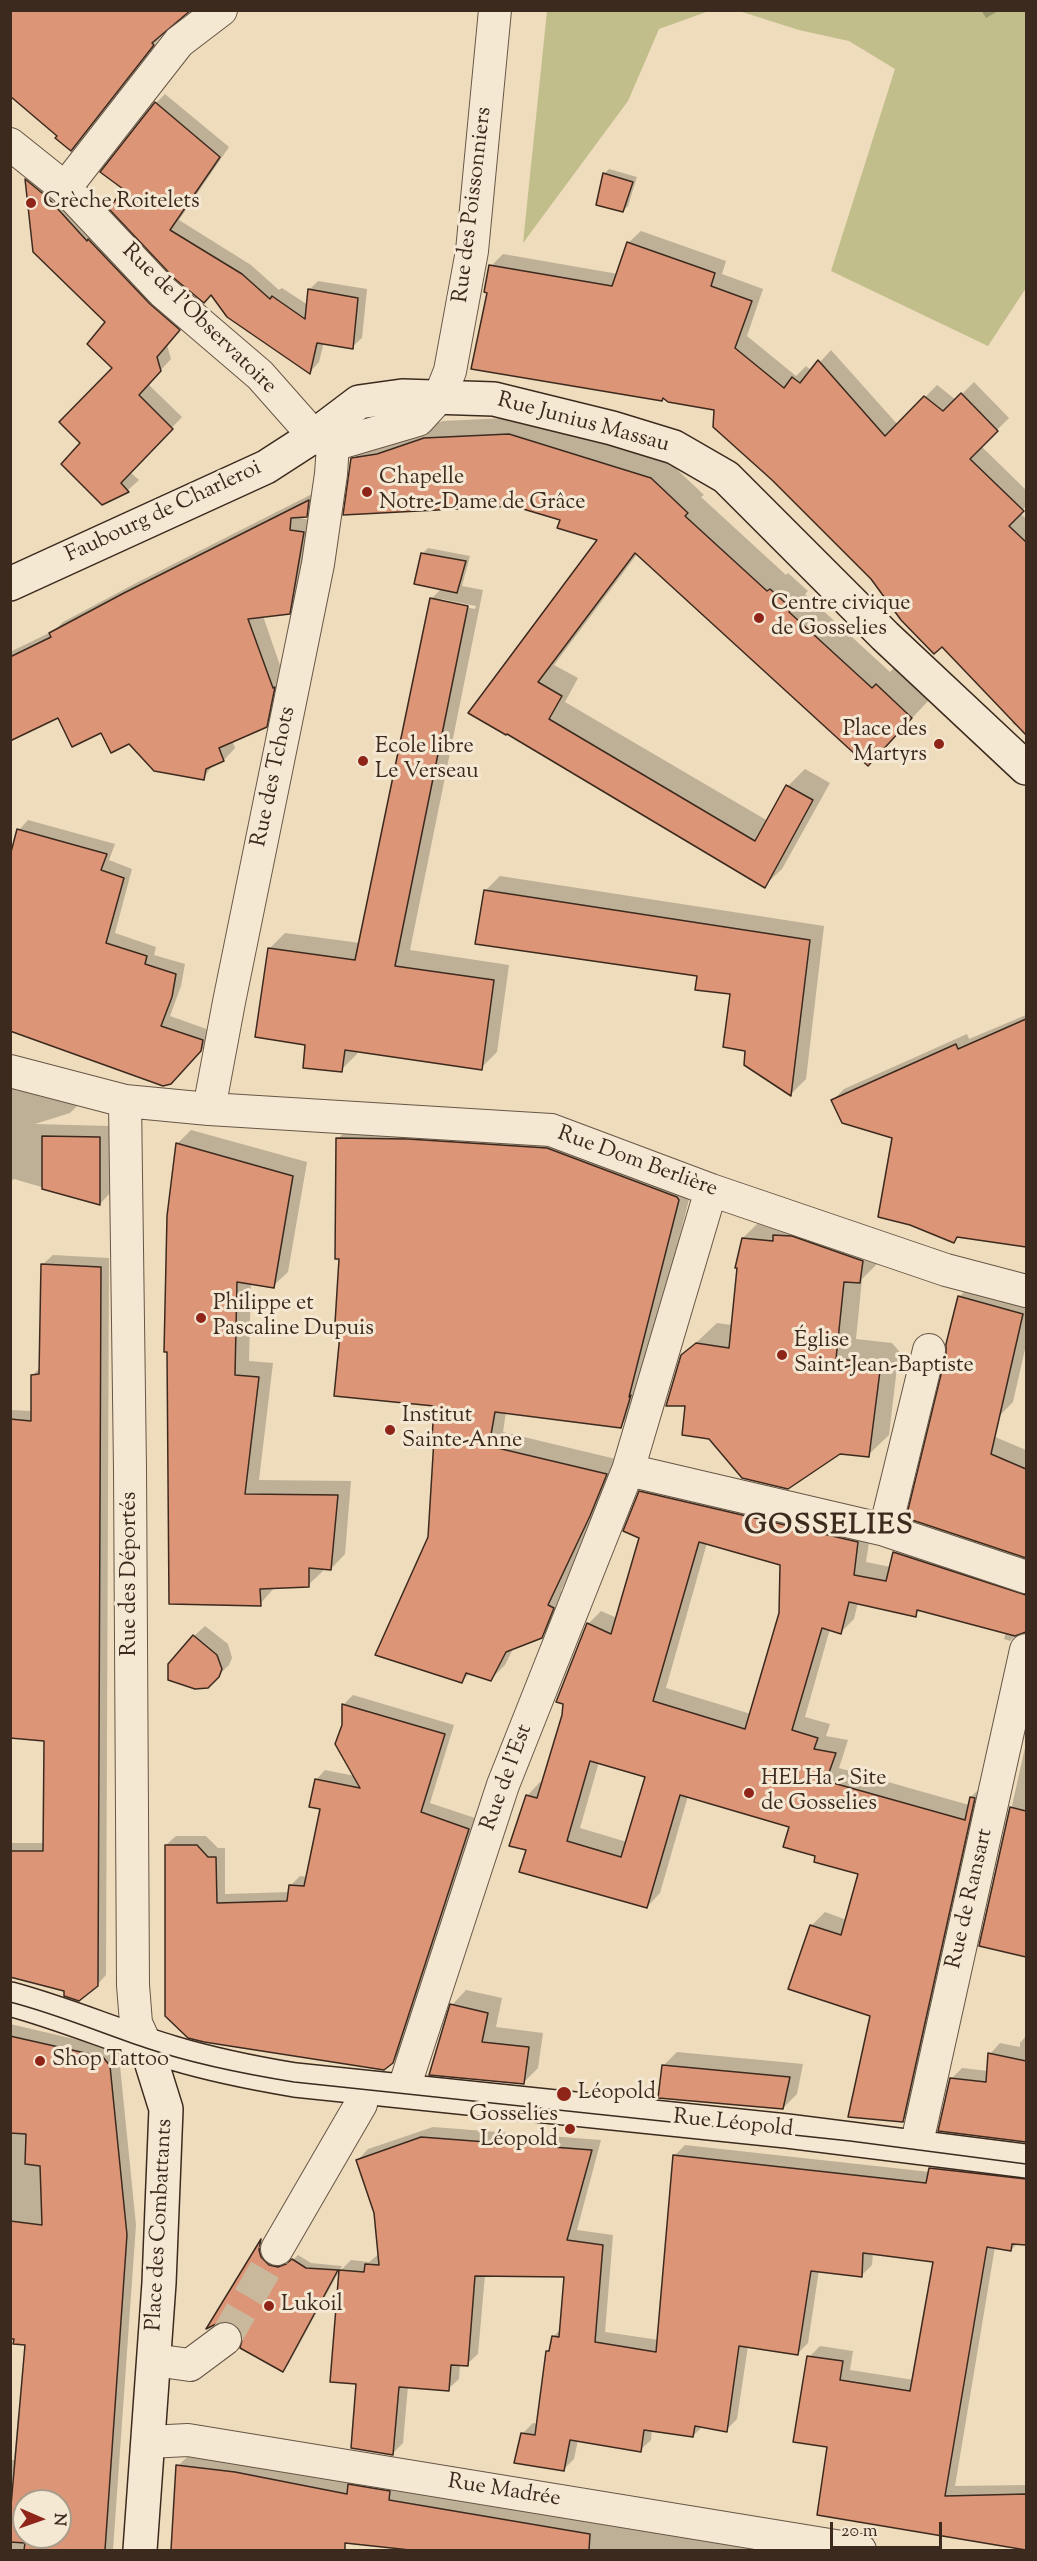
<!DOCTYPE html>
<html>
<head>
<meta charset="utf-8">
<style>
  body { margin:0 }
  #map { position:relative; width:1037px; height:2561px; overflow:hidden; background:#eedcbc; font-family:"Sorts Mill Goudy",serif }
  canvas { display:block }
  .frame { position:absolute; inset:0; border:12px solid #3c2a1e; pointer-events:none }
  .north { position:absolute; left:12px; top:2489px; width:60px; height:60px; box-sizing:border-box; background:#f4e8d3; border:2px solid #aa9c8b; border-radius:50%; rotate:92deg; font-size:16px; font-weight:700; line-height:24px; text-align:center; color:#3c2a1e }
  .north::after { content:''; display:block; margin:auto; width:21px; height:27px; background:#8f2418; clip-path:polygon(50% 0,100% 100%,50% 72%,0 100%) }
  .scale { position:absolute; left:830px; top:2522px; width:112px; height:27px; box-sizing:border-box; border:3px solid #3c2a1e; border-top:0; padding-left:8px; font-size:18px; line-height:21px; white-space:nowrap; color:#3c2a1e; -webkit-text-stroke:4px #f4e8d3; paint-order:stroke }
</style>
</head>
<body>
<div id="map">
<canvas width="1037" height="2561"></canvas>
<div class="frame"></div>
<div class="north">N</div>
<div class="scale">20 m</div>
</div>
<script>
const c = document.querySelector('canvas').getContext('2d');
c.lineJoin = 'round';
function paint(path, color) { c.fillStyle = color; c.fill(path, 'evenodd'); }
function stroke(path, color, width, dash) { c.strokeStyle = color; c.lineWidth = width; c.lineCap = dash ? 'butt' : 'round'; c.setLineDash(dash || []); c.stroke(path); }
function write(font, color, halo, rows, align = 'center') {
  c.font = font + ' "Sorts Mill Goudy",serif'; c.lineWidth = 6; c.setLineDash([]); c.textBaseline = 'middle'; c.strokeStyle = halo; c.fillStyle = color; for (const [text, x, y, turn = 0] of rows) {
    c.save(); c.translate(x, y); c.rotate((+turn || 0) * Math.PI / 180); c.textAlign = isNaN(turn) ? turn : align; if (halo) c.strokeText(text, 0, 0); c.fillText(text, 0, 0); c.restore();
  }
}
paint(new Path2D(`
  M547,11H709L659,29L628,101L523,243Z
  M739,11H1026V288L988,346L831,271L895,69L849,41L799,30Z`), '#c1be8b');
paint(new Path2D(`
  M161,10L163,34L71,149Z
  M981,10H1000L986,18Z
  M165,94L229,147L179,220L251,265L279,290L282,288L308,305L309,290L318,281L367,289L362,338L352,347L324,342L319,362L310,372L125,189L156,103Z
  M609,169L637,177L628,206L623,211L604,174Z
  M37,170L190,319L167,345L171,359L148,384L182,417L130,472L139,480L128,490L102,503L82,443L115,368L107,322L34,251L27,180Z
  M641,231L726,261L722,274L763,289L747,336L796,376L806,366L812,371L831,350L898,425L937,385L956,400L974,382L1009,418L981,446L1026,490V506L1020,513L1026,519V558L1023,562L1026,565V733L1012,723L1014,720L942,645L873,578L715,409L489,292L491,266L503,254L618,274L628,243Z
  M527,417L668,461L704,495L701,497L786,575L788,573L808,591L805,594L890,672L894,668L929,700L885,747L638,553L554,665L578,678L565,702L768,821L788,786L805,769L830,783L782,869L764,886L507,732L599,539L562,519L353,459L370,442L396,437L443,421Z
  M320,490L318,503L306,515L295,517L315,521L301,600L289,612L263,616L284,677L278,713L266,725L232,740L235,748L224,760L215,763L203,778L129,742L59,716L10,740V652L55,630L63,622L138,582Z
  M428,548L470,556L462,586L483,590L410,950L509,965L497,1052L481,1068L358,1050L357,1054L341,1070L307,1043L270,948L285,933L360,943L431,599L442,588L423,553ZM441,599L476,606L475,609L441,602Z
  M28,820L115,844L109,860L132,869L115,933L156,947L154,955L185,964L181,986L170,1016L212,1031L211,1040L181,1072L10,1032V852L13,853L19,830Z
  M500,876L824,926L806,1079L791,1094L747,1050L732,993L698,975L485,891Z
  M1026,1015V1245L959,1235L954,1241L893,1137L833,1100L844,1089L967,1034L969,1039Z
  M10,1083L80,1103L70,1113L35,1124L111,1126V1192L100,1204L14,1179L10,1182Z
  M352,1124L562,1134L693,1184L635,1411L620,1426L506,1412L503,1432L620,1460L604,1500L561,1591L567,1593L556,1622L541,1637L514,1647L505,1665L491,1679L470,1673L462,1681L429,1537L436,1438L435,1405L342,1323L338,1139Z
  M191,1130L307,1162L288,1272L273,1286L251,1282L249,1361L273,1363L259,1480L351,1481L345,1554L331,1569L323,1568V1571L308,1585L275,1587L260,1604L177,1144Z
  M763,1218L880,1261L862,1279L856,1339L892,1343L899,1351L889,1435L868,1455L687,1405L682,1356L717,1323L732,1325L743,1238Z
  M53,1255L109,1258L106,1975L97,1985L65,1990L10,1976V1843H45V1739L10,1738V1410L32,1411L33,1375L41,1367L43,1264Z
  M974,1282L1026,1296V1345L1013,1402L998,1417L959,1297Z
  M943,1415L1026,1450V1557L908,1517Z
  M654,1479L871,1529L866,1562L891,1567L895,1553L908,1539L1026,1579V1631L1019,1632L1010,1641L1004,1639L1006,1632L920,1610L915,1615L858,1602L854,1619L841,1632L830,1629L805,1717L830,1724L826,1736L848,1740L839,1768L969,1805L971,1797L984,1784L916,2107L902,2121L872,2015L811,1926L825,1912L847,1920L860,1873L817,1855L791,1826L688,1796L660,1893L647,1907L527,1849V1796L540,1782L543,1783L588,1624L601,1611L617,1618L641,1538L640,1492ZM707,1543L782,1564L780,1613L751,1714L666,1688ZM599,1762L647,1776L627,1842L580,1828Z
  M205,1626L228,1644L232,1658L229,1665L207,1686L194,1636Z
  M353,1695L454,1725L430,1803L478,1819L402,2052L392,2062L188,2036L166,1845L176,1836H206L218,1848H225V1894L290,1892V1886L300,1876L308,1877L322,1808L316,1780L325,1770L355,1776L343,1726L344,1704Z
  M1026,1743V1954H1022L981,1945Z
  M466,1990L502,1998L496,2027L543,2033L538,2068L523,2083L431,2073L452,2005Z
  M10,2024L113,2048L119,2056L136,2225L113,2550H10V2460H14L18,2414L21,2411L26,2343H15L10,2331ZM24,2501H60V2537H24Z
  M1026,2036V2141L940,2130L951,2079L962,2068L988,2071L990,2054L1000,2043L1020,2047V2043Z
  M677,2052L803,2064L797,2094L783,2108L663,2066Z
  M433,2127L601,2140L577,2230L613,2235L605,2332L659,2340L675,2155L685,2145L930,2172L941,2158L1026,2168V2244L1018,2243L1011,2250L995,2247L955,2486L1026,2485V2548L819,2515L829,2446L809,2357L820,2346L853,2351L850,2370L914,2380L935,2261L873,2253L872,2265L861,2276L819,2270L808,2343L798,2353L748,2346L737,2419L726,2430L703,2426L693,2436L652,2429L651,2440L640,2450L578,2440L574,2459L564,2469L522,2434L533,2423L538,2424L548,2352L551,2348L553,2337L562,2328L566,2276L485,2275L478,2354L467,2364H460L459,2379L448,2389L408,2386L403,2443L392,2454L358,2383L340,2271L351,2260L369,2262L379,2254L376,2213L358,2160L368,2149Z
  M265,2238L264,2244L284,2262L293,2260L298,2255L311,2263L342,2266L288,2365L283,2370L244,2336L240,2327L233,2321L222,2320L209,2325Z
  M189,2455L771,2550H423L376,2545L378,2535L269,2546V2550H173L178,2466Z`), '#0003');
const building = new Path2D(`
  M10,10H191L152,43L154,45L71,151L55,138L57,136L10,96Z
  M155,102L220,157L170,230L242,274L270,299L272,296L305,319L308,289L358,298L353,349L317,343L310,374L227,317L211,295L204,303L175,279L109,209L123,189L100,172Z
  M603,173L633,182L623,212L596,205Z
  M25,179L47,197L87,241L88,239L150,304L180,330L157,357L161,371L139,395L173,429L121,483L129,492L102,505L61,464L80,443L59,422L112,368L87,344L105,322L33,252Z
  M627,242L715,273L711,286L752,301L735,348L784,388L792,377L800,383L818,360L885,436L924,396L943,411L961,393L998,431L970,459L1024,511L1009,526L1026,542V735L942,647L934,654L901,620L871,579L772,480L713,427L714,410L668,402L663,398L662,401L471,369L487,293L484,292L489,265L612,286Z
  M509,434L651,478L688,513L685,516L767,591L770,589L792,609L789,612L872,688L876,684L912,718L868,766L635,553L538,682L562,696L549,719L755,841L786,785L813,800L765,888L507,734L506,735L468,713L597,540L557,528L560,520L513,506L343,515L351,458L377,454L424,438Z
  M309,500L307,517L291,518L290,530L304,532L290,614L248,619L273,688L275,687L267,727L219,748L224,761L206,769L204,780L154,771L129,744L111,753L101,733L72,747L58,718L10,741V657L51,637L49,633L124,593Z
  M421,553L466,561L457,593L414,584Z
  M430,598L468,606L395,966L494,980L482,1070L345,1050L342,1072L303,1068L305,1045L255,1037L268,948L355,960Z
  M17,829L107,854L101,870L124,878L106,943L147,956L145,964L176,974L172,997L161,1026L203,1040L201,1051L171,1084L163,1086L10,1031V856Z
  M484,890L810,940L791,1096L744,1065L745,1051L723,1047L730,994L695,990L697,976L475,944Z
  M1026,1019V1247L957,1237L954,1243L910,1225L878,1217L892,1138L842,1123L831,1100L956,1044L958,1049Z
  M42,1136L100,1137V1205L42,1189Z
  M336,1138L408,1139L547,1148L677,1197L679,1200L629,1397L631,1395L621,1428L495,1412L489,1446L607,1474L590,1516L548,1605L554,1608L542,1638L506,1652L491,1681L466,1673L462,1683L375,1655L428,1537L434,1439H432L434,1406L334,1396L341,1324L335,1323L339,1259H335Z
  M176,1143L293,1176L274,1288L237,1282L235,1375L259,1377L245,1494L338,1495L331,1570L309,1568V1587L260,1589L261,1606L169,1604L167,1352H164L167,1216Z
  M773,1235L792,1236L863,1261L860,1283L844,1282L836,1359L872,1362L880,1371L869,1457L840,1454L788,1489L742,1478L709,1439L682,1435L685,1406H666L681,1355L696,1343L729,1348L737,1268H735L742,1238L773,1241Z
  M41,1264L101,1267L98,1986L79,2001L64,1996V1991L10,1977V1851H43L44,1741L10,1738V1419L31,1421V1375L39,1374Z
  M958,1296L1023,1314L991,1454L1026,1469V1558L906,1518L946,1354V1344Z
  M639,1491L858,1542L854,1575L886,1581L893,1552L1026,1595V1632L1015,1636L917,1610L916,1617L849,1602L841,1634L822,1628L792,1730L818,1738L814,1749L836,1753L826,1781L965,1820L970,1797L975,1798L903,2122L848,2117L870,2016L788,1989L810,1925L841,1935L858,1874L814,1862L815,1856L783,1847L789,1827L680,1795L647,1908L519,1872L526,1850L509,1846L526,1795L537,1798L562,1715L563,1704L556,1702L587,1623L611,1634L639,1538L623,1531ZM699,1542L780,1565L779,1613L745,1729L653,1701ZM590,1761L645,1777L621,1857L567,1841Z
  M193,1635L217,1655L222,1669L219,1677L208,1688L195,1689L168,1680V1664Z
  M342,1704L445,1734L421,1812L469,1829L393,2063L384,2070L204,2042L188,2038L165,2016V1845H197L208,1857H216L217,1903L287,1901L289,1885L304,1886L307,1872L320,1809L309,1807L315,1779L360,1788L335,1744L342,1725Z
  M1010,1807L1026,1811V1957L979,1946Z
  M450,2004L488,2013L482,2042L529,2047L524,2084L429,2075Z
  M10,2036L103,2057L110,2066L127,2235L105,2550H24L25,2543L10,2542V2517L25,2345L13,2344L14,2339H10V2221L42,2225L40,2166L25,2164L26,2134L10,2133ZM24,2501H60V2537H24Z
  M988,2053L1026,2061V2142L938,2131L950,2078L986,2082Z
  M662,2065L790,2077L783,2109L658,2098Z
  M421,2137L592,2150L567,2240L603,2245L595,2342L656,2352L673,2155L926,2183L929,2168L1026,2179V2245L1012,2244L1011,2251L987,2247L945,2496L1026,2494V2550L817,2515L827,2447L793,2442L807,2356L843,2361L840,2380L910,2391L933,2262L863,2253L862,2277L811,2271L798,2355L739,2346L727,2432L695,2426L693,2437L644,2430L641,2452L570,2440L564,2471L514,2463L521,2433L535,2435L546,2351H549L552,2336L559,2337L564,2277L475,2276L468,2366L451,2365L449,2391L399,2387L393,2455L351,2448L356,2384L330,2382L339,2270L364,2272L365,2264L379,2265L374,2213L356,2160Z
  M261,2239L259,2250L261,2257L269,2265L278,2267L286,2264L292,2259L306,2268L338,2270L283,2372L240,2348L243,2336L239,2328L233,2323L222,2321L206,2329Z
  M176,2465L235,2472L347,2494L348,2484L390,2491L389,2500L590,2534L589,2550H410L345,2543V2550H171Z`);
paint(building, '#dd9577');
stroke(building, '#3c2a1e', 1.5);
stroke(new Path2D(`
  M225,2339L277,2249`), '#cab89c', 32, [32, 16]);
const minor = new Path2D(`
  M10,144L65,188L163,292L260,375L314,436L333,445
  M65,188L179,42L221,10
  M333,445L418,420L440,396L450,371L472,251L495,10
  M10,1071L125,1101L209,1109L551,1130L711,1190L946,1270L1026,1291
  M125,1101L130,1469L133,1985L136,2023L146,2045
  M209,1109L229,1002L318,564L331,474L333,445
  M628,1470L885,1530L1026,1577
  M885,1530L929,1350
  M403,2091L503,1785L628,1470L711,1190
  M916,2147L1026,1650
  M277,2249L361,2104L364,2087
  M154,2360L190,2365L225,2339
  M148,2442L188,2440L860,2550`);
const secondary = new Path2D(`
  M10,584L266,467L314,436L359,402L402,396L494,399L612,428L674,447L726,477L885,636L1026,768
  M10,1999C66,2014 118,2037 173,2053C213,2065 253,2073 295,2080L787,2131L1026,2161
  M140,2550L159,2283L166,2109L146,2045`);
stroke(minor, '#685646', 34);
stroke(secondary, '#3c2a1e', 36);
stroke(minor, '#f4e8d3', 32);
stroke(secondary, '#f4e8d3', 33);
stroke(new Path2D(`
  M10,2002C57,2014 101,2033 146,2048C194,2064 244,2074 294,2082L850,2141L1026,2164`), '#3c2a1e', 1.5);
for (const [x, y, r, color] of [
  [31,203,6,"#8f2418"],
  [367,492,6,"#8f2418"],
  [759,618,6,"#8f2418"],
  [939,744,6,"#8f2418"],
  [363,761,6,"#8f2418"],
  [201,1318,6,"#8f2418"],
  [782,1355,6,"#8f2418"],
  [390,1430,6,"#8f2418"],
  [749,1793,6,"#8f2418"],
  [40,2061,6,"#8f2418"],
  [564,2094,8,"#8f2418"],
  [570,2129,6,"#8f2418"],
  [269,2306,6,"#8f2418"]
]) { const dot = new Path2D(); dot.arc(x, y, r, 0, 2 * Math.PI); c.fillStyle = color; c.fill(dot); stroke(dot, '#f4e8d3', 2); }
write('22px', '#3c2a1e', '#f4e8d3', [
  ["Crèche Roitelets",43,203],
  ["Chapelle",379,479],
  ["Notre-Dame de Grâce",379,504],
  ["Centre civique",771,605],
  ["de Gosselies",771,630],
  ["Place des",927,731,"right"],
  ["Martyrs",927,756,"right"],
  ["Ecole libre",375,748],
  ["Le Verseau",375,773],
  ["Philippe et",213,1305],
  ["Pascaline Dupuis",213,1330],
  ["Église",794,1342],
  ["Saint-Jean-Baptiste",794,1367],
  ["Institut",402,1417],
  ["Sainte-Anne",402,1442],
  ["HELHa - Site",761,1780],
  ["de Gosselies",761,1805],
  ["Shop Tattoo",52,2061],
  ["Léopold",578,2094],
  ["Gosselies",558,2116,"right"],
  ["Léopold",558,2141,"right"],
  ["Lukoil",281,2306]
], 'left');
write('22px', '#3c2a1e', '#f4e8d3', [
  ["Rue des Poissonniers",474,205,-83],
  ["Rue de l'Observatoire",198,320,44],
  ["Rue Junius Massau",583,424,15],
  ["Faubourg de Charleroi",164,513,-25],
  ["Rue des Tchots",275,777,-78],
  ["Rue Dom Berlière",637,1163,20],
  ["Rue des Déportés",131,1574,-90],
  ["Rue de l'Est",508,1778,-70],
  ["Rue de Ransart",971,1899,-77],
  ["Rue Léopold",733,2125,6],
  ["Place des Combattants",161,2225,-87],
  ["Rue Madrée",504,2492,9]
]);
c.letterSpacing = '1.5px';
write('bold 28px', '#3c2a1e', '#f4e8d3', [
  ["GOSSELIES",829,1528]
]);
c.letterSpacing = '0px';
</script>
</body>
</html>
